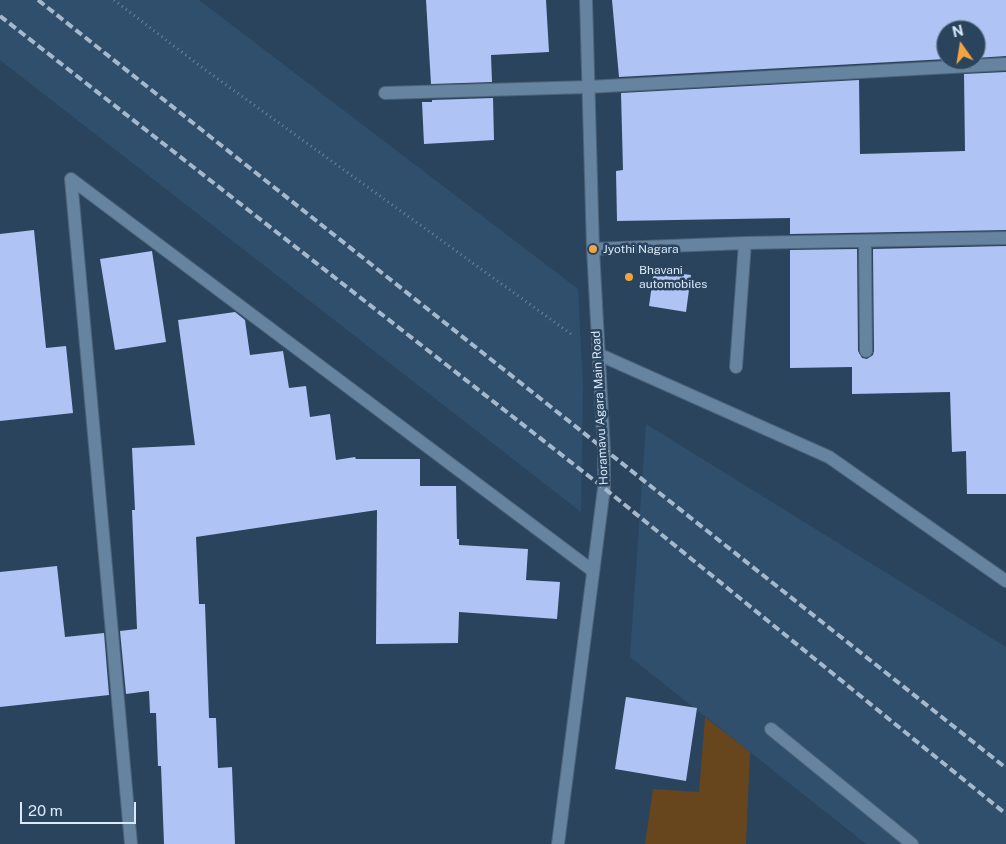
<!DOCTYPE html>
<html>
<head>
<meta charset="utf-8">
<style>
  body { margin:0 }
  #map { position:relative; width:1006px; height:844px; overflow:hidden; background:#2a445d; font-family:"Public Sans",sans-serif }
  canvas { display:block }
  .north { position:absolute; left:936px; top:20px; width:50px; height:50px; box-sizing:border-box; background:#2a445d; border:1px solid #70869b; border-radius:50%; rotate:347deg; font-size:14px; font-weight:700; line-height:20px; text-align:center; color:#dae9f9 }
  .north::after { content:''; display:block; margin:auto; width:18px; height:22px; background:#f3a442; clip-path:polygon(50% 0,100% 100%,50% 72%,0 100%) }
  .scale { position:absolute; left:20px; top:802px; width:116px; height:22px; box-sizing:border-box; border:2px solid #dae9f9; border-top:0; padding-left:6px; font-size:15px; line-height:18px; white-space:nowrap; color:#dae9f9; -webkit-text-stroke:4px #2a445d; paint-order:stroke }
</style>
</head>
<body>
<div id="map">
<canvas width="1006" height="844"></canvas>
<div class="north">N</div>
<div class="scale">20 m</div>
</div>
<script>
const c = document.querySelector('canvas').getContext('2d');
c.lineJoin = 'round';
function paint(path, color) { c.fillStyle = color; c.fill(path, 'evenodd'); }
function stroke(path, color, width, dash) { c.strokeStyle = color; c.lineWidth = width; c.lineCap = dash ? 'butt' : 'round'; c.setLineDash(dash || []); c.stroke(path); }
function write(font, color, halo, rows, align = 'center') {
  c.font = font + ' "Public Sans",sans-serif'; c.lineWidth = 5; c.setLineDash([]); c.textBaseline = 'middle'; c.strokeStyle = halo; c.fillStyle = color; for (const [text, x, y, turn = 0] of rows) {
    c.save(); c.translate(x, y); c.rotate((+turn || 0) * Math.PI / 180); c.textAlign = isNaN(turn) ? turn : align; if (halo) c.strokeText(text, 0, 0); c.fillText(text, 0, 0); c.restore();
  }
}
paint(new Path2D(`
  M0,0H199L578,289L583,388L581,512L0,60Z
  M646,424L1006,647V844H866L630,657Z`), '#2f4f6d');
paint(new Path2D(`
  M705,717L750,752L746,844H645L653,789L699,792Z`), '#67451d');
paint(new Path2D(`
  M426,0H546L549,52L491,55L492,82L431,84Z
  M612,0H1006V56L976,58V30H946V59L619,77Z
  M1006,72V230L790,234V218L617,221L616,171L623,170L621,93L859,80L860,154L965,151L964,74Z
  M493,98L494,140L424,144L422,102H432V100Z
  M34,230L46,348L66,346L73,413L0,421V234Z
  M1006,246V494H967L966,451L952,452L950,392L852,394V367L790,368V250L857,249L858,351L862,358L867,359L873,355L874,351L873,249Z
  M152,251L166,342L115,350L100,259Z
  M654,270L691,275L686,312L649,306Z
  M235,312L245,320L250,355L283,351L289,388L306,386L310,417L330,414L336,460L355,457L356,459H420V486H456L457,539H459V545L528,549L526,580L560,582L557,619L459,612L458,643L376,644L377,510L196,537L199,604H205L209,718H216L218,768L232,767L235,844H164L161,766H158L156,713H150L149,691L126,694L120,631L137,629L132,510H135L132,448L195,445L178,320Z
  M57,566L65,637L104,633L109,695L0,707V572Z
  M626,697L697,708L686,781L615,769Z`), '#b0c3f5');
const minor = new Path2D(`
  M385,93L588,87L1006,64
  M865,241L866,351
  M593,249L745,243L1006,238
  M598,354L829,457L1006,581
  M736,367L745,243
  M771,729L912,844
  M131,844L71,179L593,571`);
const tertiary = new Path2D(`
  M558,844L604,488V451L593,249L586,0`);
stroke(minor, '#4d6378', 14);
stroke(tertiary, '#4d6378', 14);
stroke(new Path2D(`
  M114,0L200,66L571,334`), '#6d8398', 3, [1, 4]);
stroke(minor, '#66839f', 12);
stroke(tertiary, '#66839f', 12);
stroke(new Path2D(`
  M38,0L1006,768
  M0,16L604,488L1006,814`), '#a6b8cb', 4, [8, 4]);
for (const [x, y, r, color] of [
  [593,249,5,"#f3a442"],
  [629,277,5,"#f3a442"]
]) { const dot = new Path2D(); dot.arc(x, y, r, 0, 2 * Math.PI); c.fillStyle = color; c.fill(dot); stroke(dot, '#2a445d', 2); }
write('12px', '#dae9f9', '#2a445d', [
  ["Jyothi Nagara",603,249],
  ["Bhavani",639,270],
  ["automobiles",639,284]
], 'left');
write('12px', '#dae9f9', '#2a445d', [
  ["Horamavu Agara Main Road",600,408,-93]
]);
</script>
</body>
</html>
